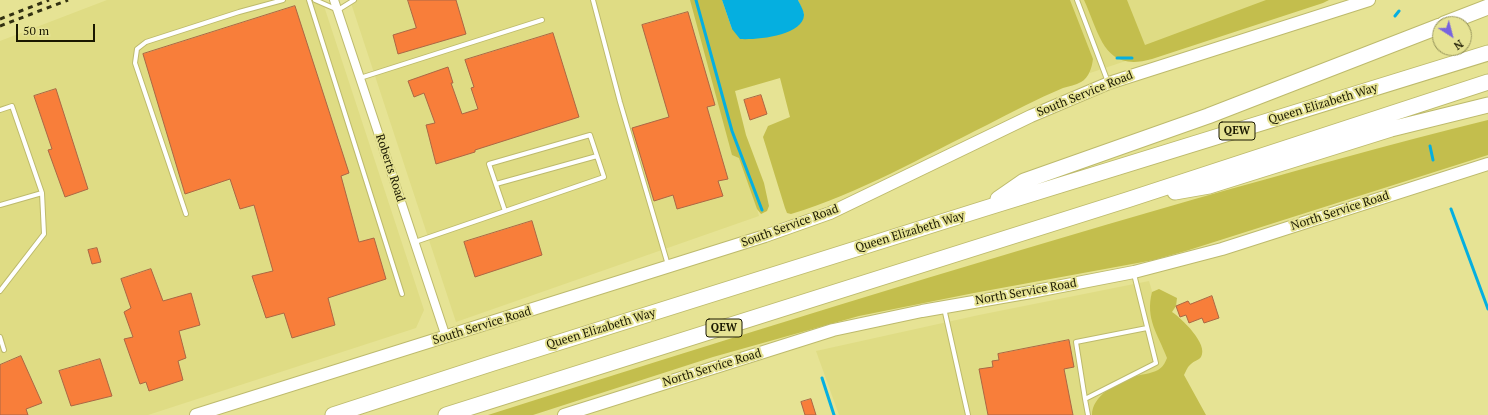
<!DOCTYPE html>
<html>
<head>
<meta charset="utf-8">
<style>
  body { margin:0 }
  #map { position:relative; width:1488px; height:415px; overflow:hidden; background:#e6e394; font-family:"PT Serif",serif }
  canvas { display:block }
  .north { position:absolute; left:1432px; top:16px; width:40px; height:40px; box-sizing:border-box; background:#e6e394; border:1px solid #949259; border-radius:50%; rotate:144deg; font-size:11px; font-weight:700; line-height:16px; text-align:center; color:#1a1800 }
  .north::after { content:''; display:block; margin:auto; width:14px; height:18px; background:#7864df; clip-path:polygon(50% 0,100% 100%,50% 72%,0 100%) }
  .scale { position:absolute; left:16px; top:24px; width:79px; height:18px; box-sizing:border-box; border:2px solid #1a1800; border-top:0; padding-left:5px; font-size:12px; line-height:14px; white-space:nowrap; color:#1a1800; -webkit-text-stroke:3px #e6e394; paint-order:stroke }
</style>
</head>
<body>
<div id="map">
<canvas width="1488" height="415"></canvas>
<div class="north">N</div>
<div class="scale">50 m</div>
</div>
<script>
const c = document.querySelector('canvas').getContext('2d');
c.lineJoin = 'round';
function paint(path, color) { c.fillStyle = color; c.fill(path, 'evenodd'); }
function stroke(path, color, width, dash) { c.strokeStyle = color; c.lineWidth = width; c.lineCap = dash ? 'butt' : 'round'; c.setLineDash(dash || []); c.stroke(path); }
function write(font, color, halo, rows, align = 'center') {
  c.font = font + ' "PT Serif",serif'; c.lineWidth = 4; c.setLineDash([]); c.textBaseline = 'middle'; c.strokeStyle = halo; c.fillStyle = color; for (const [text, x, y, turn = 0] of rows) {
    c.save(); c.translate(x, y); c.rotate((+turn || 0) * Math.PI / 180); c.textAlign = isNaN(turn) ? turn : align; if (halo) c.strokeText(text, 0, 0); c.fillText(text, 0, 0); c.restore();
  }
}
paint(new Path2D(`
  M107,0H322L424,310L416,328L148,415H0V41Z
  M350,0H702L759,216L456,322Z
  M1062,0H1307L1090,73Z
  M1149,281L1163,328L1184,415H839L816,351L979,315Z`), '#dfdc84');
paint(new Path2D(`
  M690,0H722L732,29L804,14L798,0H1070L1093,59C1092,67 1089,78 1081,82C1076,85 1069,86 1063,88C1037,99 1012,112 987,125C922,157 860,193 791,214L787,213L785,208L763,137L768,126L790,117L780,78L735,91L746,135L764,183L769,206L767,211L761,214L757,209L739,158L732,155Z
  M1084,0H1127L1145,45L1266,0H1329L1323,3L1152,59C1104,73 1100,35 1084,0Z
  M1488,120V155L1189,250L1154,260L974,293L859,316L713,357L533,415H488C723,340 958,267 1195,199C1292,172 1389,144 1488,120Z
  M1159,289L1177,298L1176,306L1172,312C1181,318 1209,344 1201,357C1199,360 1194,361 1191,364C1188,366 1186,371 1184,375L1206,415H1092C1092,396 1117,382 1133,377C1141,374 1151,374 1158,370C1163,367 1165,363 1167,358C1158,334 1145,319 1152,292Z`), '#c3be4d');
paint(new Path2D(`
  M722,0H798C800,4 804,11 804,15C803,36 756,40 740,39L732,29Z`), '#05afe0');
stroke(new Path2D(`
  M696,0L732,131L762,210
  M1395,16L1399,11
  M1117,58H1132
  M1430,146L1433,160
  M1451,209L1488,309
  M822,378L834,415`), '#05afe0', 3);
const building = new Path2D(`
  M408,0H456L466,34L398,54L393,35L416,28Z
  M295,6L349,173L341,176L359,242L374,238L386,279L328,298L335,325L292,338L284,313L266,318L252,276L273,271L254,205L240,209L230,179L185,194L143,54Z
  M688,12L715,105L707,107L728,179L718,181L723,196L677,209L673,195L654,201L632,128L669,117L642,25Z
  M553,33L579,117L475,150V152L436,164L426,125L435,123L424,93L414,97L408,81L448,67L453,83H451L462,114L478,109L471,88L474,87L465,60Z
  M56,89L88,189L65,197L48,150L52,149L34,96Z
  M761,95L767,114L750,120L744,100Z
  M532,221L542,255L475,277L464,242Z
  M97,248L101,262L92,264L88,250Z
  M151,269L163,301L191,293L200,325L179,331L186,358L178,361L183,380L149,391L146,382L140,384L124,339L133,337L124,312L131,308L121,279Z
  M1212,296L1219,318L1204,323L1202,318L1189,323L1186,315L1180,317L1176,306L1188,301L1190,304Z
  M1069,340L1074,367L1064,369L1073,415H988L979,369L993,367L992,361L999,360L998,354Z
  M21,356L42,403L26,409L28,415H0V365Z
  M100,359L112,396L71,406L59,371Z
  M811,399L816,415H805L801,402Z`);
paint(building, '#f87e3a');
stroke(building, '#ab6744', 1);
const lane = new Path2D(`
  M309,0L402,294
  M315,0L338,10L354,0
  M593,0L620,102L668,265
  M1077,0L1108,82
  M360,78L542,20
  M0,110L12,106L42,193L44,234L0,291
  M496,184L597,156
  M0,205L42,193
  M186,214L135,63L137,49L146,42L239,12L283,0
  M415,242L604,177L590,135L489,164L505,211
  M944,308L968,415
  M0,337L4,350
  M1085,399L1076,342L1147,328
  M1088,415L1085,399L1156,363L1134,274`);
const street = new Path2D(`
  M334,0L446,337`);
const secondary = new Path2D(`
  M196,415L765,236L830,213L1031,116L1109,83L1369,0
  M564,415L833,330L922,311L1031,292L1134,272L1222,249L1488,164`);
const highway = new Path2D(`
  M1444,24L1488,7
  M1175,192L1209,186L1391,129L1488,105
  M998,199L1024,181L1208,116L1440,26
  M333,415L490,364L986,208L1488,53
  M446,415L1127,200L1488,82`);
stroke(lane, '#bdba6c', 6);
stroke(street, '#bdba6c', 10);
stroke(secondary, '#bdba6c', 14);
stroke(highway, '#bdba6c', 17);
stroke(lane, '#fff', 4);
stroke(street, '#fff', 8);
stroke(secondary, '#fff', 12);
stroke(highway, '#fff', 15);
stroke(new Path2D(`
  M0,19L49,0
  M0,26L68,0`), '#323011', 3, [5, 5]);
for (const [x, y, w] of [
  [1237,131,36],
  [724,328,36]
]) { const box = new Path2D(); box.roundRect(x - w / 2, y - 9, w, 18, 3); c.fillStyle = '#e6e394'; c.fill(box); stroke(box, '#1a1800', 1); }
write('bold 11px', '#1a1800', null, [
  ["QEW",1237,131],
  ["QEW",724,328]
]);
write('12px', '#1a1800', '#e6e394', [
  ["South Service Road",1085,94,-22],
  ["Queen Elizabeth Way",1323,104,-17],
  ["Roberts Road",390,168,72],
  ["North Service Road",1340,211,-18],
  ["South Service Road",790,226,-20],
  ["Queen Elizabeth Way",910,232,-17],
  ["North Service Road",1026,292,-10],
  ["South Service Road",482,326,-17],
  ["Queen Elizabeth Way",601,329,-17],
  ["North Service Road",712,368,-17]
]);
</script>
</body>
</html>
